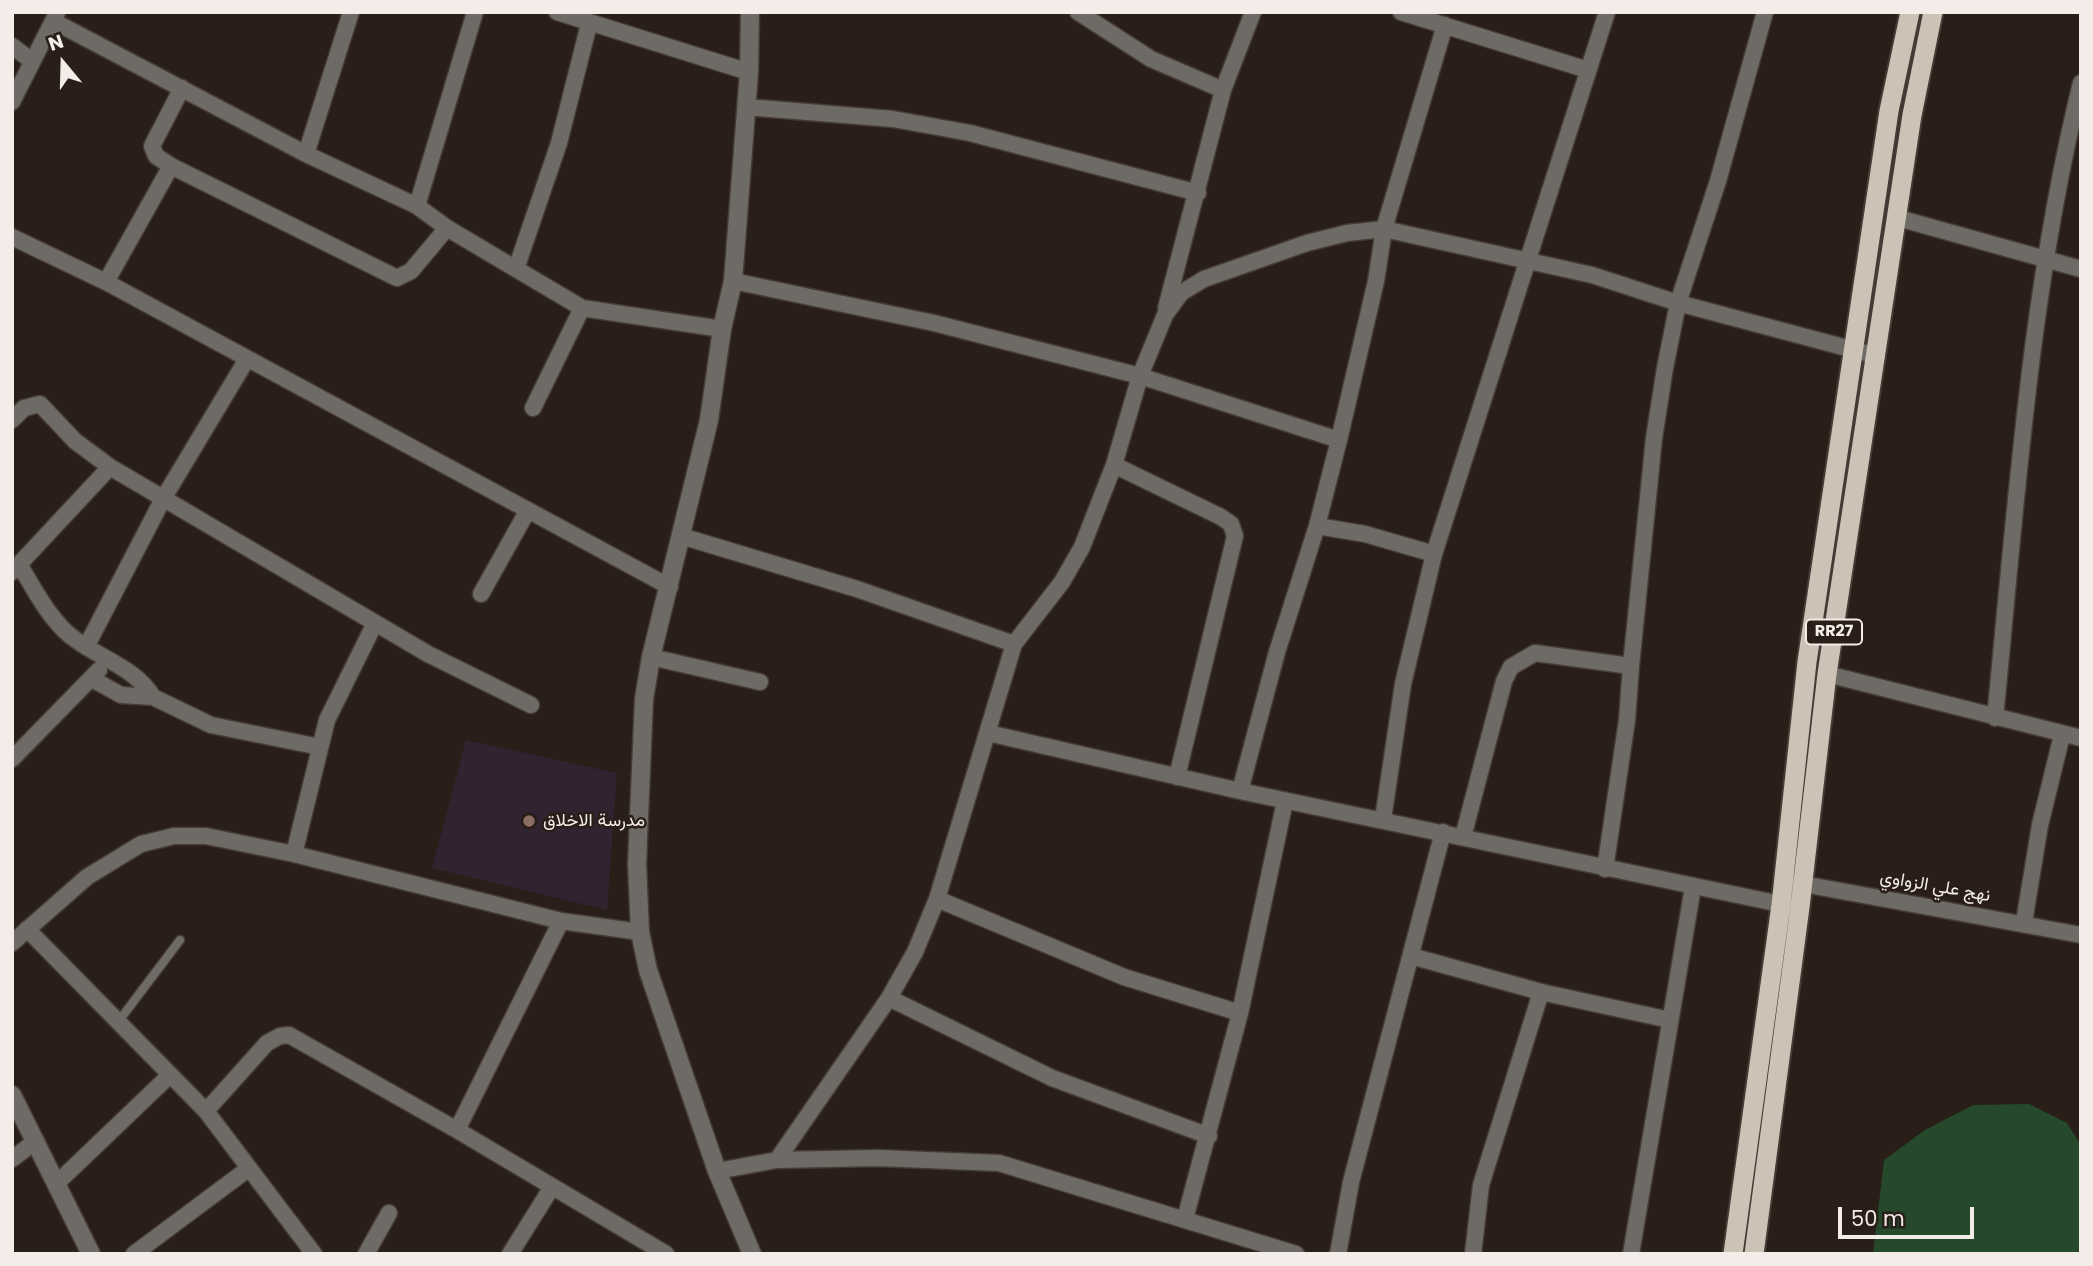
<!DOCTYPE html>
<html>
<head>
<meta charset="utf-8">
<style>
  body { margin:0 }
  #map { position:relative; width:2093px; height:1266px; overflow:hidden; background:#291e18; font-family:Poppins,sans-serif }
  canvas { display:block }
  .frame { position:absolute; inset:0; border:14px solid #f4ece8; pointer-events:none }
  .north { position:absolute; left:28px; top:28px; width:70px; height:70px; -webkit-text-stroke:5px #291e18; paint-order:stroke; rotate:341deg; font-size:19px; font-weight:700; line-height:28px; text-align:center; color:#f4ece8 }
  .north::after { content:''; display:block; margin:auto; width:24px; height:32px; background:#f4ece8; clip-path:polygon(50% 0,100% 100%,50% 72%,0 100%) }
  .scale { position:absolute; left:1838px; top:1207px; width:136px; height:32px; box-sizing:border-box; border:4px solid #f4ece8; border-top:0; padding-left:9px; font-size:21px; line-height:24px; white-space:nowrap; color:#f4ece8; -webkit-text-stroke:5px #291e18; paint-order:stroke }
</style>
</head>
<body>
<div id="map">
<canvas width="2093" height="1266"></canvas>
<div class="frame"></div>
<div class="north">N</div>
<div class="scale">50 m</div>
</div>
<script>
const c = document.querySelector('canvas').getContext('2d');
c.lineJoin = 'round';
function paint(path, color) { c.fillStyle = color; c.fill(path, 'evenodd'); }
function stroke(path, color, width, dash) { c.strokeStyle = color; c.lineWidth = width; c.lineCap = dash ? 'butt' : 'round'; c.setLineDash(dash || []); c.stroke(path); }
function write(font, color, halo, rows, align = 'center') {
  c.font = font + ' Poppins,Vazirmatn,sans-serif'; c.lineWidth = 5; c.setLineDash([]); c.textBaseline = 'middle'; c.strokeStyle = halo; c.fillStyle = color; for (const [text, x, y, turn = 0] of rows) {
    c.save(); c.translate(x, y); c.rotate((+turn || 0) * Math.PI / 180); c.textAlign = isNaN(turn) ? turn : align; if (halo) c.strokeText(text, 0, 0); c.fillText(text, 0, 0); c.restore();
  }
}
paint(new Path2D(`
  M466,740L617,773L607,910L432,868Z`), '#31232f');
paint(new Path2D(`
  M2029,1104L2067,1123L2081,1145V1254H1873L1884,1160L1925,1130L1973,1105Z`), '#25492a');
const service = new Path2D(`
  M118,1022L180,940`);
const minor = new Path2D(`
  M557,12L749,72
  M1078,12L1151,59L1223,90
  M1401,12L1588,70
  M53,21L306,154L417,206L447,228L582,308L722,329
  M12,46L32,61
  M182,88L152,146L156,156L171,166L397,278L411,271L447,228
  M12,102L57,13
  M746,107L893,119L970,133L1198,193
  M306,154L351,12
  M417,206L475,12
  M1898,218L2081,269
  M12,237L106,282L670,587
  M516,269L559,143L589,24
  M733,281L934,323L1140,376L1339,440
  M106,282L171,166
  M1166,308L1223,90L1253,12
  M533,408L582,308
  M12,420L24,408L40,404L75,441L110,467L428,654L531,705
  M1114,465L1221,517L1231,524L1235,536L1177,777
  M1317,526L1365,534L1434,554
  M681,536L857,589L1014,644
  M19,564C33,587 46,613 66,632C93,657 134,665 153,697
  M12,572L110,467
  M481,594L528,510
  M86,647L163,499L247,359
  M651,657L760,682
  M1827,674L2081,738
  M92,679L121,695L153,697L211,725L320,747
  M1995,718C2016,506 2030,290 2081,83
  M988,733L1240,791L1790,906
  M12,759L99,670
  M1240,791L1277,652L1317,526L1339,440L1376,281L1384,229L1445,25
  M1383,819L1403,684L1434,554L1607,12
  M1463,837L1504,681L1511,667L1535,653L1631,666L1654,438L1665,368L1678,303L1718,181L1765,12
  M294,854L327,720L375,623
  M1605,869L1627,720L1631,666
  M1792,882L2081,935
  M937,899L1124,977L1240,1013
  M2024,922L2040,825L2062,735
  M27,929L206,1111L314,1254
  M12,943L87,877L141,844L174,836H206L294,854L561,921L640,932
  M1411,956L1541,992L1670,1020
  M889,998L1052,1078L1209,1136
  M206,1111L267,1043L280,1036L289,1035L457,1130L666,1254
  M457,1130L561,921
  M12,1159L36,1141
  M777,1160L889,998L915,952L937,899L1014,644L1062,582L1082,547L1114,465L1140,376L1165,315L1181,293L1204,279L1307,243L1347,233L1384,229L1592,275L1678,303L1877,356
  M717,1171L777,1160L878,1158L999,1163L1296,1254
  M57,1183L170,1075
  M1185,1219L1240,1013L1285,801
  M134,1254L248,1169
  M366,1254L389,1213
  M510,1254L552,1187
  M1338,1254L1351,1182L1443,832
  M1473,1254L1481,1185L1541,992
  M1631,1254L1693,887`);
const tertiary = new Path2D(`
  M750,12L749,72L733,281L722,329L709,420L651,657L644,699L637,864L640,932L648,970L717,1171L752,1254
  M12,1095L91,1254`);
const trunk = new Path2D(`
  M1733,1254L1781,905L1807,662L1889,111L1910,12
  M1754,1254L1800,907L1827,674L1912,115L1933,12`);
stroke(service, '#453b35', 11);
stroke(minor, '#453b35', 19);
stroke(tertiary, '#453b35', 21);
stroke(trunk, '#453b35', 23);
stroke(service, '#6e6a65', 8);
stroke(minor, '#6e6a65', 16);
stroke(tertiary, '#6e6a65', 18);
stroke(trunk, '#ccc2b6', 19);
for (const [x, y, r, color] of [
  [529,821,7,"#8d6e63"]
]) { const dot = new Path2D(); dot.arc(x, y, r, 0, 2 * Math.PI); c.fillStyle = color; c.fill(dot); stroke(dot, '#291e18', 2.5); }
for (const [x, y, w] of [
  [1834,632,56]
]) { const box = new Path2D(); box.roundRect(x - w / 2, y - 12.5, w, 25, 5); c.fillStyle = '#291e18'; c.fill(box); stroke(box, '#f4ece8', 2); }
write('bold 16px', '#f4ece8', null, [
  ["RR27",1834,632]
]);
write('18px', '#f4ece8', '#291e18', [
  ["مدرسة الاخلاق",543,821]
], 'left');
write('18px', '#f4ece8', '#291e18', [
  ["نهج علي الزواوي",1935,887,10]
]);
</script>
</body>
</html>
